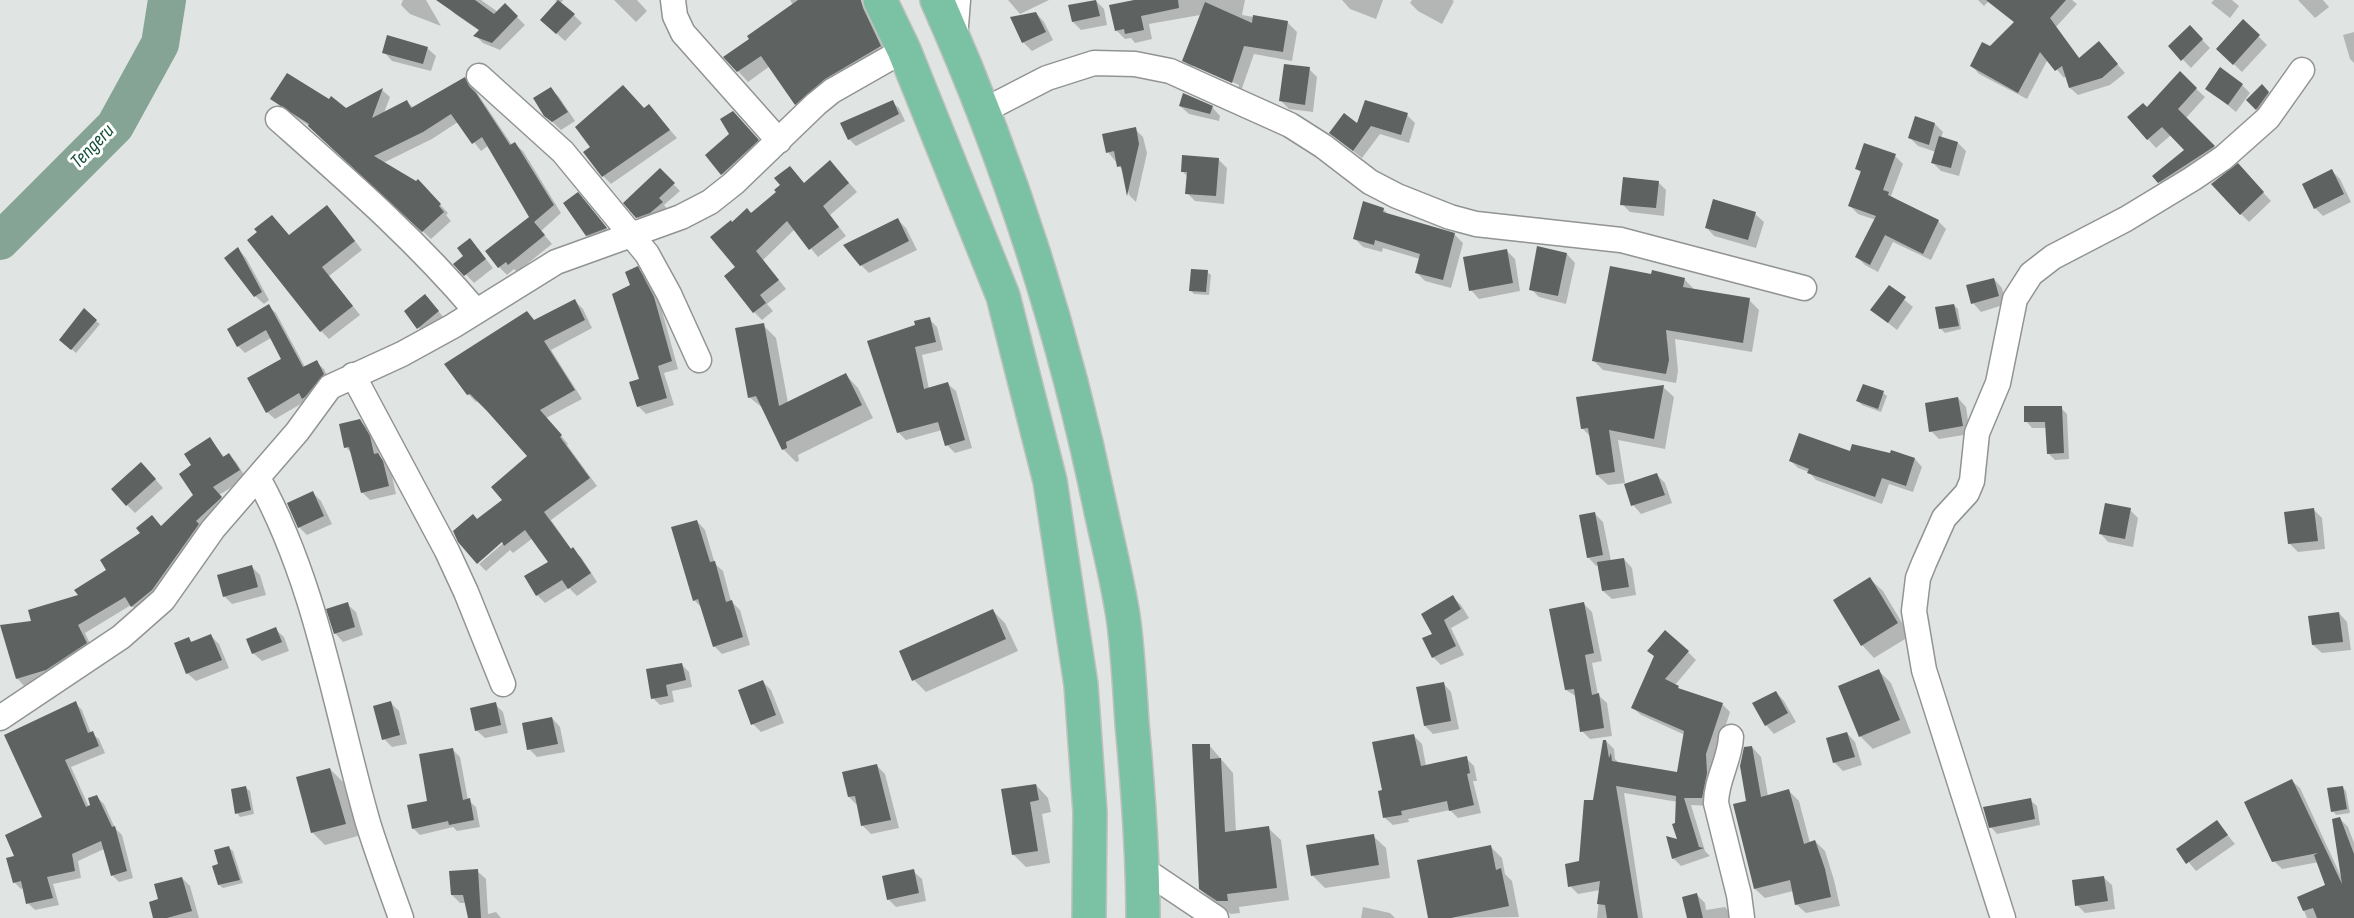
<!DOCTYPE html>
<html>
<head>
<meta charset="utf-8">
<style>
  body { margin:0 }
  canvas { display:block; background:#e0e4e2 }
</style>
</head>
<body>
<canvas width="2354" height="918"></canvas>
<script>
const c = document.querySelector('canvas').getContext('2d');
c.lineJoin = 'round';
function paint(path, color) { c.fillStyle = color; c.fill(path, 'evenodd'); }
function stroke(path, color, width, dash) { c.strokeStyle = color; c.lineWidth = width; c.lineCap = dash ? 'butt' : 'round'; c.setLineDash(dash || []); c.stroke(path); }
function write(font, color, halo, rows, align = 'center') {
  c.font = font + ' "Sofia Sans Condensed",sans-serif'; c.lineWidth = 6; c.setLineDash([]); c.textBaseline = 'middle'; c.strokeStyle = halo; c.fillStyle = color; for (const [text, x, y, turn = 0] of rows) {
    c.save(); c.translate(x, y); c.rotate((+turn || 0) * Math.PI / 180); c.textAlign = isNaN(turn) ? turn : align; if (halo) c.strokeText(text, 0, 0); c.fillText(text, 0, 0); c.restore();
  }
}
paint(new Path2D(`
  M403,0H426L441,26L410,14L401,5Z
  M441,0H481L498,12L505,5L525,25L500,50L483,43L476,36L480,31L455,14Z
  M555,0H563L561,3L582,23L565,41L542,20L558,2Z
  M614,0H637L647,11L636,22Z
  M790,0H827L862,4L872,14L891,57L806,114L796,104L770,66L748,82L738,71L793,5Z
  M1008,0H1049L1020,14Z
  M1141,0H1245L1242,15L1288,23L1297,32L1292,61L1254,54L1241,91L1193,70L1184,61L1200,15L1149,24L1152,39L1135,43L1131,38L1125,39L1116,30ZM1193,64L1239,85L1238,88L1193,67Z
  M1342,0H1383L1376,19L1350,9Z
  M1412,0H1452L1454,1L1442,24L1418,11L1410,3Z
  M1978,0H2072L2077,4L2056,27L2080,59L2099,43L2125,73L2110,85L2078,95L2070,88L2066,76L2064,78L2048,59L2027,99L1979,74L1972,66L2015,23L1988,2L1984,6Z
  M2214,0H2232L2239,6L2230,18L2211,3Z
  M2298,0H2323L2329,7L2315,18Z
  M1096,1L1104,9L1107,25L1081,30L1073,22Z
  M1036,13L1044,22L1053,40L1032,51L1023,42Z
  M2243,21L2267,45L2242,72L2218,49Z
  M2190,27L2210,48L2191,68L2170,46Z
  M2354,32V63L2350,59L2343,35Z
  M427,48L436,56L431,71L392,61L384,52Z
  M1309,69L1317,77L1313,112L1289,109L1281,101Z
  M2180,74L2205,97L2186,118L2222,155L2167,190L2159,182L2187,150L2171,135L2156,148L2129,118L2147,109Z
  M465,79L473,87L512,145L515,144L523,151L561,213L541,231L552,244L517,272L514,269L507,275L499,267L531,217L489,145L481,151L458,122L432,139L383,163L425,189L448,213L446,215L451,221L431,239L309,126L280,106L272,99L345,110L382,90L390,97L384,113L407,102L414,108Z
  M2242,85L2250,93L2236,112L2207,88Z
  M2262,86L2272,96L2260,112L2248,100Z
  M551,89L559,97L575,121L561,130L545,115Z
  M892,102L899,108L905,121L856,146L849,139Z
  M1180,106L1212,107L1220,116L1219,121L1189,114Z
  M656,114L677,138L611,184L603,176Z
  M1407,115L1415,123L1409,143L1380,134L1362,158L1331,133Z
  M740,120L764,147L729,181L707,156L731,134Z
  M1935,124L1943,132L1941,138L1958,143L1966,151L1959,176L1941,171L1933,163L1936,152L1918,146L1910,138Z
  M1135,129L1143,137L1147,153L1136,202L1129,195L1124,172L1108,152Z
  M1895,156L1903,164L1891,196L1896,200L1938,221L1946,229L1931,260L1893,242L1878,272L1865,265L1857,257L1876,220L1858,214L1850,206L1861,173L1857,169Z
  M1218,159L1227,168L1224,204L1195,201L1187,193L1188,177L1182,171Z
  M660,170L680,191L664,205L668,210L644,224L637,217Z
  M838,170L857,192L830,215L846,236L818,257L795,229L763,260L786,289L767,304L773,311L762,320L754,312L737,268L732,223L805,184Z
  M2332,171L2340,179L2351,202L2323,216L2315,208Z
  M2246,174L2271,201L2249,222L2241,214Z
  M1658,182L1666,190L1664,216L1630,212L1622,204Z
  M586,202L614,237L595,244L587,235Z
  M1383,209L1391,217L1454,234L1463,243L1451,288L1425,281L1417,273L1420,259L1383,248L1382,252L1363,247L1354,238Z
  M1755,214L1764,222L1756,248L1714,236L1706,227Z
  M335,215L362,250L329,276L360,315L329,339L321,331L272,217L290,237Z
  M898,220L906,228L917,250L869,273L861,265Z
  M238,249L246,258L269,300L264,304L255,296Z
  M478,249L493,268L474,283L456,264Z
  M1506,250L1515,259L1520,291L1479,299L1471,290Z
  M1567,254L1575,263L1566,304L1539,297L1531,289Z
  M637,268L645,276L661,307L678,369L664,373L674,405L646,414L638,406L641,380L632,286Z
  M1207,272L1211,275L1209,295L1194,294L1191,291Z
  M1684,279L1694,289L1749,300L1759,310L1752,352L1675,339L1678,371L1676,383L1603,370L1593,360Z
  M1994,279L2002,288L2006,304L1981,312L1973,303Z
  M1889,287L1913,307L1897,330L1872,310Z
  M425,296L446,320L427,336L419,328Z
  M575,301L583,309L592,328L551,350L582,399L546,418L568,444L567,445L597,486L551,520L572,550L581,557L597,582L577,596L569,588L545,603L537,595L550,562L533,538L513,553L510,550L486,571L479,564L508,539L477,520L504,500L529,456L478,401L476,402L468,394L527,313L535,321Z
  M1954,305L1958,309L1961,329L1945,333L1941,329L1937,308Z
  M268,306L276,313L305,367L316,362L324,369L330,382L306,401L275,419L267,412L283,360L271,338L245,353L238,346Z
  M929,319L937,327L943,350L922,355L929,389L948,384L956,391L972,448L955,453L947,445L942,430L906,440L898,432L917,326Z
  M96,321L100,324L76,353L61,340Z
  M763,325L776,338L788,403L846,375L858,388L873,418L798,455L799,461L796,462L783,449L764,409L749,397Z
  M1663,387L1674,397L1665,449L1618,440L1625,483L1608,485L1597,475L1591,437L1582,428Z
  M1883,393L1887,396L1881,412L1862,405L1858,401Z
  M1958,398L1966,407L1970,434L1939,439L1931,431Z
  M2061,408L2067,414L2069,459L2055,460L2048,453L2047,428H2032L2026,421Z
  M360,421L368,429L377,446L380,456L391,471L396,494L370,500L362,492L352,454L346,447Z
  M210,439L225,458L229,455L236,462L246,478L219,495L228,505L139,613L131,605L85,633L93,650L53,677L24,686L17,678L33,622L80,596L162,527L195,495L193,465Z
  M1852,453L1915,459L1922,467L1913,492L1889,484L1882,504L1816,480L1809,472L1798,468L1791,461Z
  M149,472L163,488L135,513L127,505Z
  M1657,475L1665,483L1672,503L1641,514L1633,505Z
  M313,493L321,501L332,524L307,535L299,527Z
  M2313,509L2322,518L2325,549L2298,552L2290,544Z
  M2130,510L2138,518L2133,547L2108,542L2100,533Z
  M1595,514L1603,522L1611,561L1624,559L1632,568L1636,595L1612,599L1603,591L1599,565L1596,566L1588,557Z
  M697,521L705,530L715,564L723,571L731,601L740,610L750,645L722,654L714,646L702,608L694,600Z
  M252,567L260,575L266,595L232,604L224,596Z
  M1870,579L1883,591L1910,636L1874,658L1862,645Z
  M1453,597L1461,605L1469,618L1451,628L1464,655L1441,665L1433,657L1434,634Z
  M347,604L356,612L363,635L343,642L335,633Z
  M1584,604L1592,612L1602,661L1592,663L1598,695L1607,703L1612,736L1590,739L1582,731L1577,697L1566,690Z
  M992,610L1005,623L1018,651L926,692L914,680Z
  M2339,613L2347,622L2351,650L2322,653L2313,645Z
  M275,629L284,637L289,651L262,661L253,653Z
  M211,636L219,644L229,668L196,681L187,673L189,639L193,643Z
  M1688,652L1696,660L1675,685L1682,691L1722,704L1730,712L1714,763L1710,806L1691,805L1705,851L1710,856L1681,866L1673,858L1679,842L1678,802L1624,793L1643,918H1597L1600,890L1578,894L1570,886L1580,863L1606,741L1614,749L1615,759L1619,763L1678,774L1685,735L1641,715L1633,708Z
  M682,665L689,672L692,687L672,691L674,702L660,705L653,698Z
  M1879,671L1891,683L1911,733L1873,749L1860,736Z
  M763,682L771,690L784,723L761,732L753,724Z
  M1443,683L1451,692L1459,729L1433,734L1425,726Z
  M1776,692L1784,701L1796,722L1774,734L1766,725Z
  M75,703L82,710L91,733L99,739L105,753L71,767L89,807L97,797L104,804L115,828L122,835L133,878L119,882L112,875L104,849L78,861L81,878L53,884L59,905L35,910L28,903L24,888L21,889L14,882L17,857L44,818Z
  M391,703L399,711L407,744L392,747L384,739Z
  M495,704L503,712L508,733L485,738L476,730Z
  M552,718L560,727L565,752L537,757L529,749Z
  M1847,733L1855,742L1862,765L1843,771L1834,762Z
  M1414,736L1422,744L1426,766L1466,758L1474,766L1477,781H1473L1481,813L1458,818L1450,810L1408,819L1409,822L1393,825L1385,818L1384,791Z
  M1209,745L1233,773L1236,832L1268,828L1281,840L1289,900L1239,907L1240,913L1231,914L1213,902L1200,889Z
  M1752,747L1761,757L1768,796L1789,791L1799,801L1810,843L1815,841L1825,851L1834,880L1840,906L1806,913L1796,904L1793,891L1765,898L1755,889L1748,802Z
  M453,750L460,757L468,800L476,807L480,827L457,831L453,827L420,835L413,828L429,802Z
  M877,766L885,774L899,828L871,834L863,826L857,805L849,797Z
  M330,769L343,782L358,836L325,845L312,832Z
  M2292,781L2300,788L2345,885L2340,819L2348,827L2354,843V918H2307L2299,898L2327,886L2319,862L2282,869L2274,861Z
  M1036,785L1048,798L1051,812L1042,814L1050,863L1026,867L1013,854L1002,791Z
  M2342,787L2346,791L2350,813L2336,815L2333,811Z
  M246,788L250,791L254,814L240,817L237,813Z
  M2030,800L2037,806L2040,825L1997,834L1991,827Z
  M2217,822L2235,844L2196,871L2178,849Z
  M1373,836L1386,848L1390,878L1325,888L1313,876Z
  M1491,847L1502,858L1505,874L1512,881L1519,917L1429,918Z
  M229,848L233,851L243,883L223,888L219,885L220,866Z
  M477,871L486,879L488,914L496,912L501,918H469L466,903H460L452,895Z
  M913,871L922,879L926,901L896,907L888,899Z
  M2103,877L2112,885L2115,909L2085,913L2077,905Z
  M182,878L190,886L199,918H155L160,900Z
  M1697,895L1705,903L1706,910L1725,907L1734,918H1689Z
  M1363,907L1390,913L1395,918H1361Z`), '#0003');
stroke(new Path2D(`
  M0,241L115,126L160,44L167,0`), '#85a495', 38);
paint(new Path2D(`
  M436,0H475L494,14L505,3L518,16L492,43L473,36L479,30Z
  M558,0L575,14L556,34L540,20Z
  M798,0H861L863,8L881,46L825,79L795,105L761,56L737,72L723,57L749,39L747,36Z
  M1096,0L1100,16L1072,22L1068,5Z
  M1134,0H1178L1179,8L1141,16L1144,30L1125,34L1124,29L1115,31L1109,5Z
  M1986,0H2066L2050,18L2079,58L2099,41L2118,64L2102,78L2069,88L2062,66L2055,71L2040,52L2018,93L1970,66L1982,42L1990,46L2014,22Z
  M1205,2L1252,23L1253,15L1288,21L1283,52L1244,46L1232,83L1182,61Z
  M1036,12L1046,32L1022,43L1010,17Z
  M2243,19L2260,35L2233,65L2216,49Z
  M2190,25L2203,39L2181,61L2168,46Z
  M387,35L428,47L423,64L382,53Z
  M1284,64L1310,67L1305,105L1279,101Z
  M2220,67L2243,84L2228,105L2205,89Z
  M2180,71L2197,88L2178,109L2215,146L2158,183L2152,176L2184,150L2162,127L2147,140L2127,117L2143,103L2147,107Z
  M287,73L329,99L331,96L346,108L383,88L372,118L407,100L411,108L465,77L469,86L476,93L510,145L515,142L554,205L534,222L545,235L508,265L506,262L498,268L485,251L529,217L482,137L472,144L451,114L423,132L374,156L416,181L418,179L441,204L439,206L444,212L422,232L308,126L309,124L270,99Z
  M2262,84L2269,92L2256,110L2246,100Z
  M623,85L644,108L649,104L670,130L602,177L583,152L590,147L575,127Z
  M551,87L568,112L552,122L544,116L533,98Z
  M1183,93L1213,106L1210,114L1179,106Z
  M893,100L899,114L848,140L840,123Z
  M1365,100L1408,113L1401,135L1371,126L1353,151L1329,133L1344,113L1357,123Z
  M733,111L759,140L721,175L705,155L729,134L720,119Z
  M1915,116L1935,123L1929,145L1908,138Z
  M1136,127L1139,144L1127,196L1121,166L1117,167L1114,151L1106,153L1102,134Z
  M1939,136L1958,142L1951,168L1931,163Z
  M1864,143L1896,154L1883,190L1889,192L1888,195L1939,220L1923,254L1885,235L1870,265L1855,257L1876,216L1848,206L1861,171L1855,169Z
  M1182,155L1219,158L1216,196L1185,194L1187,172H1181Z
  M830,160L849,183L823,206L839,227L809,250L787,221L756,251L779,280L760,295L766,303L753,313L724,276L735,267L710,237L731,220L732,222L747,208L751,213L776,192L774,190L780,185L774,178L790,166L804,183Z
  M2238,163L2264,192L2240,215L2211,184Z
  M660,168L675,183L659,198L663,202L650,213L636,218L623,203Z
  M2332,169L2344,194L2314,209L2302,184Z
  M1623,177L1659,181L1656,208L1620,205Z
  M578,192L607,228L586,236L563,203Z
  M1713,199L1756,212L1748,240L1705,228Z
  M1363,201L1384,208L1383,212L1455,233L1443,280L1415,273L1420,254L1375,240L1374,245L1353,239Z
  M327,205L355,241L322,267L353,306L320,332L247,240L257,232L254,229L272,215L289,235Z
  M898,218L909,241L860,266L843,245Z
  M470,238L486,259L464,276L453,264L463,256L457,248Z
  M1537,246L1567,253L1558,296L1529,290Z
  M238,247L262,292L254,297L224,258Z
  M1507,249L1513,283L1469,291L1463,257Z
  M638,266L654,297L672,361L658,366L667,398L637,407L629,382L639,379L612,294L630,285L625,272Z
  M1610,266L1651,274L1652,270L1685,278L1683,287L1750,298L1743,343L1666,330L1669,360L1666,374L1592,361Z
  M1191,269L1208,270L1206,292L1189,291Z
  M1994,278L1999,296L1971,304L1966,285Z
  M1889,285L1906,297L1888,323L1870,310Z
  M425,294L439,311L417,329L404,311Z
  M575,299L585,320L544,341L575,390L540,410L562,435L560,437L590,478L544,512L571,549L573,547L591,573L568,589L562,580L536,596L524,576L548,562L525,530L504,546L502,542L477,564L458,542L453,531L473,514L477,519L502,500L491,487L527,456L487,411L470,394L467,395L444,364L527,311L534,320Z
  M269,304L303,367L317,360L324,374L305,397L302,399L299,393L266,413L247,378L281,359L266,330L237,347L227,329Z
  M1954,304L1959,326L1939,329L1935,307Z
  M84,308L97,320L71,350L59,340Z
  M930,317L936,342L915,347L924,389L948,382L965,440L945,446L938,422L897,433L867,341L915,325L914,321Z
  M764,323L779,406L846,373L862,405L786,442L787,448L782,450L756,396L748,398L735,328Z
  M1863,384L1884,391L1878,409L1856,401Z
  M1664,385L1654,439L1609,430L1615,472L1596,475L1588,428L1581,429L1576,397Z
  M1958,397L1963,426L1929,432L1925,403Z
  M2024,406H2062L2064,453L2047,454L2045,422H2024Z
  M360,419L370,436L374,454L378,453L383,461L389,486L361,493L349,447L344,448L339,424Z
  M1799,433L1850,451L1852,444L1890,453L1891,450L1915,458L1906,486L1882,478L1875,497L1807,473L1809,469L1789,461Z
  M210,437L223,457L229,453L240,470L213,487L222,497L196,521L199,524L152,590L131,607L125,597L78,625L87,643L46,670L16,679L0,625L31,621L28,610L78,595L74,590L106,570L100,560L140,533L136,528L152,515L161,526L193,495L179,474L191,465L184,454Z
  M141,462L156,479L126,506L111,489Z
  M1657,473L1665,495L1631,506L1624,484Z
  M313,491L324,516L298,528L287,503Z
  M2105,503L2131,508L2125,539L2099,534Z
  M2314,508L2318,541L2288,544L2284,512Z
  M1595,512L1603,555L1587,558L1579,515Z
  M697,520L710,562L715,561L726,602L732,600L743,637L713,647L698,599L693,601L671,527Z
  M1624,558L1629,587L1602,591L1597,562Z
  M252,565L258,587L223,597L217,575Z
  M1870,577L1898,623L1861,646L1833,600Z
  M1453,595L1461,609L1444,620L1456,646L1432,658L1422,638L1432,634L1421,614Z
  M348,602L355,627L334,634L326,609Z
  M1584,602L1594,653L1585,655L1592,695L1599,693L1604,728L1580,732L1574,689L1565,690L1549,609Z
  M993,609L1006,639L912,681L899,651Z
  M2339,612L2343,642L2312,645L2308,616Z
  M276,627L282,642L252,654L246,639Z
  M1665,630L1689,651L1665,679L1679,686L1678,688L1723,703L1706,754L1707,773L1702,798H1684L1699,847L1704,848L1672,859L1666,836L1677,839L1672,824L1675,823L1676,796L1616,786L1638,918H1607L1605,905L1597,904L1600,881L1568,887L1565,864L1579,861L1584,800H1593L1603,740H1606L1609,758L1611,753L1612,761L1677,772L1684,731L1631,708L1654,656L1647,651Z
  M211,634L222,660L186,674L174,643L189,637L191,642Z
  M682,663L686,680L666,685L668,696L651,699L646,669Z
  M1879,669L1900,720L1859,737L1838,686Z
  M763,680L776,715L751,725L738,690Z
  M1444,682L1451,721L1424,726L1416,687Z
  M1776,691L1788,713L1765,726L1752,703Z
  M76,701L88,733L93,731L99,746L65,760L86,807L90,805L88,798L97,795L112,827L115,826L127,871L111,876L101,841L72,854L75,871L47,877L53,898L26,904L21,881L13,883L6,858L14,856L5,835L42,817L4,735Z
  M391,701L400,735L382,740L373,706Z
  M496,702L501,725L475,731L470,708Z
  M552,717L558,744L527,750L522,723Z
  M1847,732L1855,757L1833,763L1826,738Z
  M1414,734L1421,766L1467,756L1470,773L1467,774L1474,805L1449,811L1447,801L1401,811L1402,815L1383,818L1378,791L1382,790L1372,742Z
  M1192,744H1210V759L1221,758L1225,832L1269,826L1277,888L1227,894L1228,901H1217L1199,889Z
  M1752,746L1761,797L1789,789L1804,844L1815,840L1825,869L1831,897L1795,905L1790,880L1754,889L1733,804L1746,801L1740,766L1744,747Z
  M453,748L463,800L470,798L474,820L449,825L448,821L412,829L407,805L427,801L419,754Z
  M877,764L891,820L861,826L855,796L848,797L842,772Z
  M330,768L346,824L311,833L296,777Z
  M2292,779L2342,884L2332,819L2340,817L2354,854V918H2317L2313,908L2303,911L2297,897L2325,885L2314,855L2318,853L2272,862L2244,802Z
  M1036,784L1039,800L1030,802L1038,851L1012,855L1001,789Z
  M246,786L251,810L235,814L231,789Z
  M2343,786L2347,809L2331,812L2327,788Z
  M2031,798L2035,819L1989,828L1983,807Z
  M2217,820L2228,835L2186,864L2176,849Z
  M1374,834L1379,865L1311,876L1306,845Z
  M1491,845L1496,870L1501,868L1509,906L1451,918H1428L1417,860Z
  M229,846L240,880L218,885L212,866L218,864L214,850Z
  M478,869L481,918H468L463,895H451L449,871Z
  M914,869L919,893L887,900L882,876Z
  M2104,876L2108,901L2075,906L2072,880Z
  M182,877L192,911L167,918H153L149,902L158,899L154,884Z
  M1697,893L1703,918H1687L1682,897Z`), '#5e6260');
const minor = new Path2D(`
  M673,0L675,16L683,33L779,141
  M955,39L958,0
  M479,76L563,152L647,254L669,294L699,360
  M983,111L1047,78L1094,63L1135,64L1170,71L1290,125L1323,146L1370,182L1397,196L1450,217L1476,224L1621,240L1804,288
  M278,119C348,181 415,239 476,311
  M353,375L447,551L466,592L503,684
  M258,478C317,584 335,708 368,823C378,855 390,887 401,918
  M0,718L121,637L163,600L213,529L297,432L330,387L402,354L453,326L556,262L681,217L710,202L734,183L816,104L832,91L904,50
  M1731,737C1730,760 1716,780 1716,803L1739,895L1742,918
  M1143,869L1216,918
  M2003,918L1924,670L1914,611L1918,578L1924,563L1944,518L1967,493L1972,481L1977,433L1998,383L2015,299L2031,274L2053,257L2126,219L2192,179L2223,158L2268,118L2302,70`);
const trunk = new Path2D(`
  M880,0L904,50L1003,296L1050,481L1081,685L1090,812L1089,918
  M937,0C1010,164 1065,336 1101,511C1109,548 1119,586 1124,623C1128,656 1130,690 1132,723C1138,788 1143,853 1143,918`);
stroke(minor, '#919492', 27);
stroke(trunk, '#bfc0c0', 36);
stroke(minor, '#fff', 24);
stroke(trunk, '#7bc2a4', 33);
write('italic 20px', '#154f39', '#fff', [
  ["Tengeru",93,147,-46]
]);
</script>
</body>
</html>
